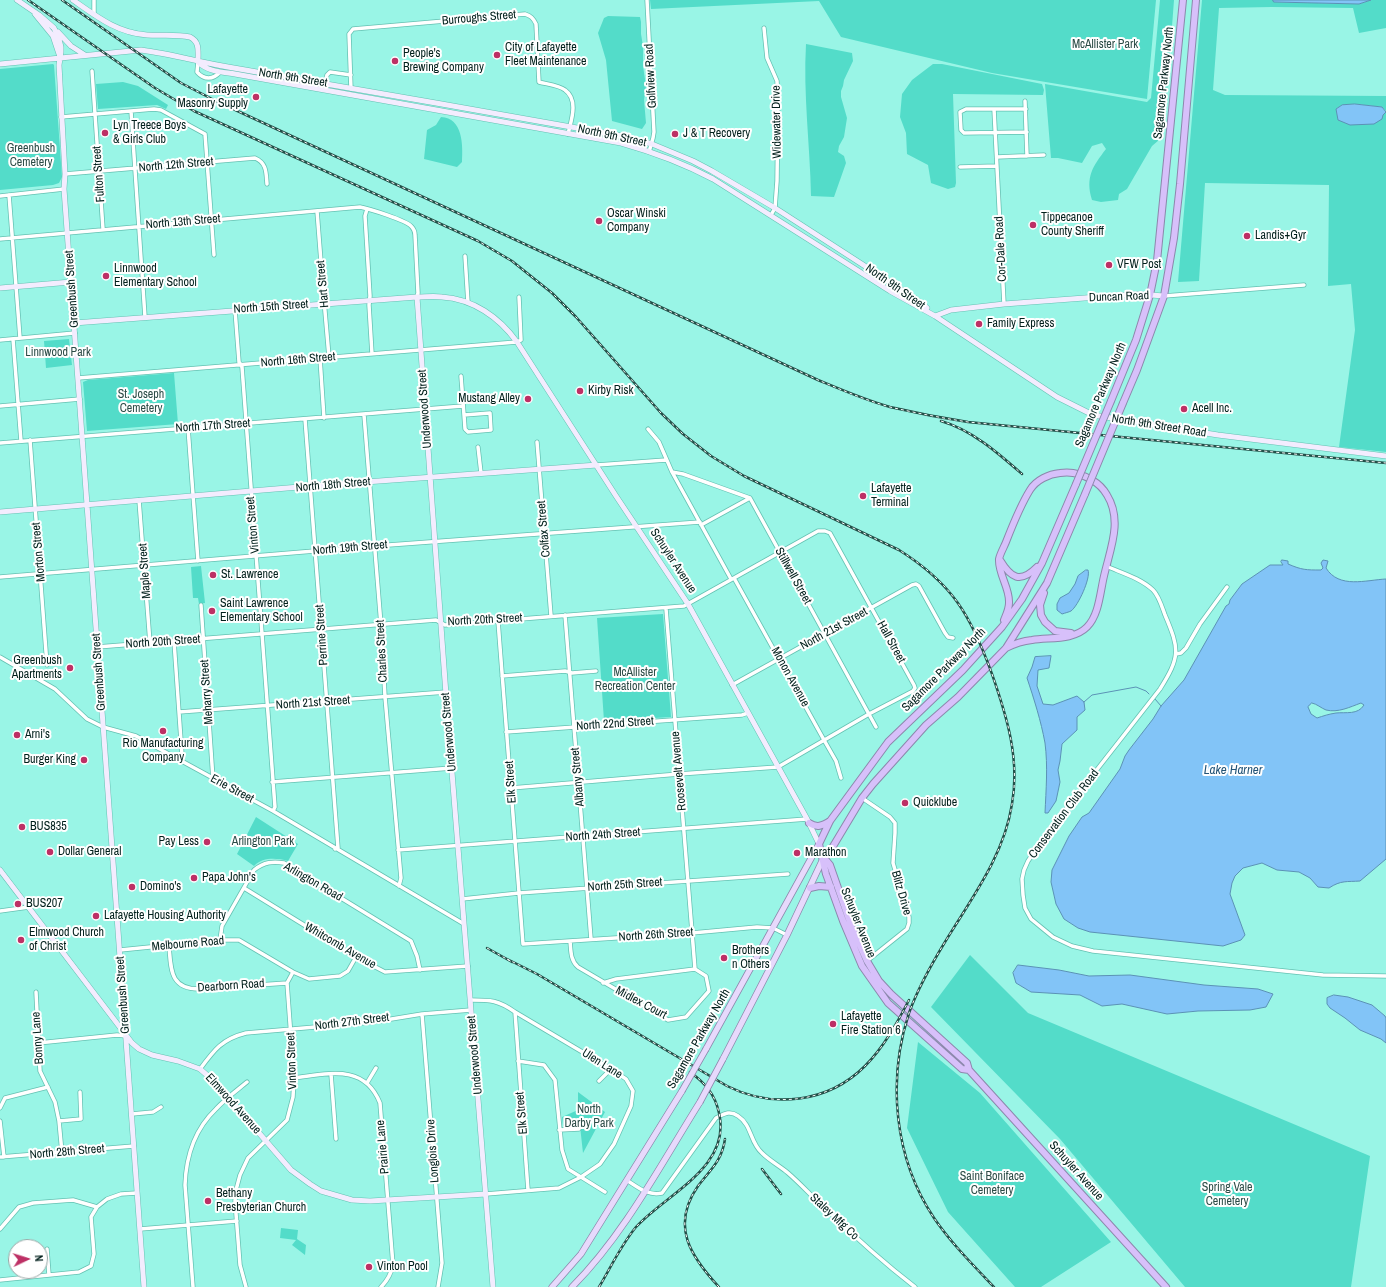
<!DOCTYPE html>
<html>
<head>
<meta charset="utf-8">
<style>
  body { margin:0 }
  #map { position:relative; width:1386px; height:1287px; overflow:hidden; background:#99f5e6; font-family:"Archivo Narrow",sans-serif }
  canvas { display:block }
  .north { position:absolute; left:8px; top:1239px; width:40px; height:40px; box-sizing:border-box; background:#fff; border:1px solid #99a5a4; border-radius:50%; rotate:86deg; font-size:11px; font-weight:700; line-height:16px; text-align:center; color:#011f1b }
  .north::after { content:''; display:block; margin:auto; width:14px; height:18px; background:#bd3065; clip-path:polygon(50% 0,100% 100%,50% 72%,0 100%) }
</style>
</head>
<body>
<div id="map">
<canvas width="1386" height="1287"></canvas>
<div class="north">N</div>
</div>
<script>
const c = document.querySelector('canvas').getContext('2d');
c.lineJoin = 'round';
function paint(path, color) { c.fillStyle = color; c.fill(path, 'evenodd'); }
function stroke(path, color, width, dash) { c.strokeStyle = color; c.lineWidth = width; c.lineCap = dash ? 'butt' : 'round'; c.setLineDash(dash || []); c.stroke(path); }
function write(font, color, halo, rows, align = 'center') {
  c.font = font + ' "Archivo Narrow",sans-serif'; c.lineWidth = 4; c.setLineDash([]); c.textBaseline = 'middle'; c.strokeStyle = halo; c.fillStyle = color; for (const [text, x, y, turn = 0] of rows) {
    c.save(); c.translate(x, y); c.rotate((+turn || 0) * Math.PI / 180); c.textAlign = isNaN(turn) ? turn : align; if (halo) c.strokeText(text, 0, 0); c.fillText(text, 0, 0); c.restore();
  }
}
paint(new Path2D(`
  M650,0H1156L1147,99L992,73L841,37L819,1L651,9Z
  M1160,0H1174L1166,106L1161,132L1159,140L1152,146L1127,189L1119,194L1118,200L1101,202L1092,200C1085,177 1093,166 1106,149L1102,143L1092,146L1082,163L1058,158H1051L1045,84L1147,102L1151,98Z
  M1202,0H1273L1274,2L1359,4L1371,0H1386V28L1359,33L1353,8L1272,7L1219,8L1213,90L1225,95L1386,96V452L1339,447L1355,330L1351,284L1328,286L1329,185L1205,183L1199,281L1178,282ZM1355,104L1382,107L1386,111L1383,115L1336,109L1342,105Z
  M608,16L640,17L641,22V34L643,46V66L646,86L644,100L646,123L642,129L612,121L606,60L598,33L604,18Z
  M806,44L852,53L853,61L844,80L843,86L841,91V97L847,118L844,137L839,146L838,152L844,156L846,163L834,197L811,196C810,145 803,94 806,44Z
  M53,64L54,65L62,177L59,183L53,185L0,190V69Z
  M933,64H942L1042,84L1044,90L1043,95L953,94L956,183L955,187L948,189L931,183L928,165L907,154L906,133L900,117L902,94L912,80Z
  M123,82L138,86L168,105L166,109L157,105L98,109L96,84Z
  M441,117C463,118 463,145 462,162L457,167L424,159L427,130L436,125Z
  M69,339L72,365L46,368L44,341Z
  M174,373L178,424L87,431L83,382L88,380Z
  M201,566L205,603L199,604L198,598H193L191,567Z
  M663,614L671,717L604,721L597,618Z
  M256,817L298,844L288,861C276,858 263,857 254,866L237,854Z
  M970,955L1028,1013L1370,1156L1351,1287H1185L1060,1139L931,1007Z
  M918,1042L980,1093L1111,1242L1041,1287H1015L948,1212L907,1128Z
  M578,1092L605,1112L583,1153L580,1126H563L562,1117L578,1110Z
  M281,1228L298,1230L297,1239L306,1245L305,1255L292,1245L296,1240L280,1238Z`), '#53dcc9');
const water = new Path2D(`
  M1273,0H1371L1359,4L1274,2Z
  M1355,104L1382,107L1386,112L1383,115L1382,119L1374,124L1350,125L1338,120L1336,109L1342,105Z
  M1282,560L1288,561V564C1302,570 1306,570 1321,570L1323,568L1321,563L1323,560L1328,561L1326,568C1339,589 1366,580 1386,579V859L1360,881C1347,882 1341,880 1329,888L1318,887L1310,878L1299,872L1277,870L1262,863L1243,868L1235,876L1232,883L1230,894L1245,935L1241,940L1223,946L1090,932L1078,928L1064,919L1056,904L1051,882L1052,870L1069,836L1082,817L1089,813L1120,769L1125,756L1129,750L1153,719L1161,706L1184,680L1226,606L1229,604L1230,600L1242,584L1270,565H1283L1281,562ZM1312,703C1317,704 1321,708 1326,710C1338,713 1350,707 1361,703L1364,705C1358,715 1346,712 1336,713C1329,714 1323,716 1317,718L1311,714L1308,707Z
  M1086,570H1088C1091,578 1078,606 1071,611C1069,612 1065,613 1062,614L1057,610V604L1060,598L1069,593L1075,584L1078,576Z
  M1051,656L1049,668L1038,670L1037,686L1043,704L1053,705L1077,696L1084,702L1085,710L1077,717V730L1062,744L1060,761L1058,770L1060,782L1056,801L1048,813H1045C1046,790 1048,766 1045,743C1041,721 1034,699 1027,678L1032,667L1035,657Z
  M1018,965L1059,970L1089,976L1130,975L1204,985L1258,989L1273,994L1266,1007L1250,1010L1198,1011L1167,1014L1122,1004L1102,1006L1080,995L1031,992L1016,983L1013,973Z
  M1334,995L1348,997L1372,1005L1385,1016L1386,1018V1043L1381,1039L1360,1030L1345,1018L1330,1008L1327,1004V998Z`);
paint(water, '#82c4f7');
stroke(water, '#5b92b5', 1);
stroke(new Path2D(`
  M1155,699L1161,706
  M1084,702L1092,695L1136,687L1146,691L1149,694`), '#5b92b5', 1);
const street = new Path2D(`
  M94,0V15
  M647,0L654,132L653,138L649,152
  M764,28L767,58L777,81L778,101L777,181L775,208L771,215
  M198,62L197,72C204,80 213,80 220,72
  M92,71L103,229
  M325,83L327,75L330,72L351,75
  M351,89L349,34L353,29L525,14C531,16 533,18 536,24L539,82C546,84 559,85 565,90C579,100 571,121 568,134
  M1025,101L1027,156
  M994,109L1004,304
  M1026,109H966L960,112L961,130L964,133L1027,132
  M131,111L145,317
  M61,117L154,109L161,110L205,134L214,255
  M997,157L1044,155
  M960,167L997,166
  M65,174L255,158C267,163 266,173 267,184
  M9,195L20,338
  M0,196L64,189
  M367,209L365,216L370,296L369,305L372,354
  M317,211L324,300L329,357
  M0,239L360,207C370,209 405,220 411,226C414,229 415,232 415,235L418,293L417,297
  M465,256L468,303
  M1164,296L1304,285
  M235,310L239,362L242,367L275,807L273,811
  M13,339L21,441
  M0,340L75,333
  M320,358L324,418
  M461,376L464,415
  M78,378L517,342L521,340L519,297
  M0,406L80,399
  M490,413L491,430L468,432L465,429L464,415Z
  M364,415L381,625L385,697L401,878L399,886
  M305,419L338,848L335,849
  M188,428L198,561
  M648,429L659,442L672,472L731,579
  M30,440L47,665
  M537,442L551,616
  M0,443L463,406
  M478,447L481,473
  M597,465L666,460
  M672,472L683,474L750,498L876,727
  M139,500L150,643
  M701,525L750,498
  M1106,566C1122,573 1140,578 1153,590C1159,596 1162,607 1165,615C1180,650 1180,657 1160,689L1045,836L1028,861L1024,870L1022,879L1023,895L1025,908L1031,919L1053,937L1072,946L1093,951L1323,975L1386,976
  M0,577L375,546L700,522
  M734,578L824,740L836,761L841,778
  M201,605L213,779
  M565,615L591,939
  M498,621L523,944L692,933L757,927L773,928L787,935
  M174,641L182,755L181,762
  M97,647L436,620L445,625L684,606L818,531H825L830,533L914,685L915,688L913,691L869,714L778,767L679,774L511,788
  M1176,654L1181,653L1186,648L1200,624L1227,587
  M0,657L55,689L87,719L103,727L136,736L273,811L464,924
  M502,676L565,671L572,673L596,671
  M732,685L912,585L916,584L919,586L945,633L948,637L953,638
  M179,712L446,692
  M506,732L742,715L748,713
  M272,782L452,768
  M862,798L890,817L895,823V833L893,863L909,917V923L907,929L867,961
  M398,850L807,819
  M244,888L356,957L385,972L468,966
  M462,899L519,893L788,874
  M0,911L29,907
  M220,940L222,926L254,870C264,862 273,861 284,863L411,941L417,956L420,970
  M570,941C571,950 570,960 578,967L668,1020L686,1017L709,991L706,976L695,969L666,609
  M169,946C171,970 170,990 201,989L287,983L293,972
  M120,950L220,940H239L293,972L309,979L340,976L348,971L356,957
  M603,983L616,979L695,969
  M36,992L40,1071L55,1102L59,1121L62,1153
  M470,1000C491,1000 498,1000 515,1012L611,1069L626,1079L633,1091L631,1106L614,1144L600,1164L581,1177L559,1188L486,1194
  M515,1012L528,1190
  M422,1014L442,1263L438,1287
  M38,1043L117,1035L126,1036
  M518,1061L544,1065L555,1080L562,1150L568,1169L605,1192
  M200,1069C214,1050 222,1039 246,1033L373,1022L422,1014L471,1010
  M331,1074L336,1139
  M294,1078C328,1074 364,1063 380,1103L393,1265C391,1274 388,1280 381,1287
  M599,1081L611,1069
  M367,1083L376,1068
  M0,1108L5,1098L48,1087
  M132,1114L153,1112L161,1107
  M0,1121L4,1157
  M59,1121L81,1119L80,1092
  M559,1130L579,1129
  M0,1157L134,1146
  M628,1181C639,1188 648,1196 662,1193L716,1118C724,1114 730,1110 738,1116C752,1125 750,1143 762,1153C770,1161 780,1166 788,1173C802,1185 814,1199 828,1211C856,1238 884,1263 915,1287
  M0,1229L19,1207L33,1203L73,1200L97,1207
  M140,1229L237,1221
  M47,1249L49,1275
  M0,1280L79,1272L91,1266L94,1254L91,1217L97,1207L107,1199L121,1194L137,1193
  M193,1287L185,1185C186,1157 195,1129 216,1109C225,1099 236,1091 247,1082
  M246,1287L240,1265L235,1201L236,1190L240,1175L248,1158L287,1120L293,1097L294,1078L287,983`);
const secondary = new Path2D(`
  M17,0L39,15L54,28L59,39L61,47V52L59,65L65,174L64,189L144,1287
  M73,0C96,16 117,33 147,35C161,36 176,34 190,37C200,42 198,51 198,62
  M35,14L53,36L60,57
  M58,32L71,46L85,55
  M198,62C208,72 222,72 235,74L621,143C653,152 683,163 713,179L890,291L935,316L1057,397L1093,415L1218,435L1386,456
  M0,64L141,50C171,54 199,62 228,67C359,89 491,113 622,136L652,144L693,161L712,171L775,208L916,299L927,308
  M0,288L71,282
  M417,297L448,722L493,1287
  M935,316L951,310L1004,304L1138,294L1164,296
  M74,323L417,297C425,297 434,296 442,297C473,299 499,317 517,342L616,496L688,604L807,819L819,844
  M0,512L311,486L597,465
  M0,870L132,1043L139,1049L152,1055L178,1061L200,1069L215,1082L291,1170L310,1184L321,1191L352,1200L370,1201L486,1194`);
const primary = new Path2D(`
  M706,1049L819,844
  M723,1059L787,935L823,859
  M552,1287L581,1254L682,1091
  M572,1287C624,1235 661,1164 700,1102`);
const highway = new Path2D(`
  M1111,401L1136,340L1150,295L1157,261L1183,0
  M1123,403L1137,370L1164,296L1174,238L1180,184L1196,0
  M1000,560C1011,578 1020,584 1037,567
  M1044,593L1040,605L1041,615L1045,622L1055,631L1071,633
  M1004,620C1006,615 1009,609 1009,603C1010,588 998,574 999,559C1000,554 1004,547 1006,542C1013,524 1020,506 1030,490C1036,480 1049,474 1060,473C1072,471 1082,474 1092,480C1099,484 1103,488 1107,495C1123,521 1110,549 1104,576C1100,593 1099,615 1087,627C1073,641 1049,637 1032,640C1023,641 1014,644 1006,648
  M809,823C817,828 822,826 830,821
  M824,858L832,848L862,798L873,784L926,725L958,697L1006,648L1047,583L1085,494
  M825,859L830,865L852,928L867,961L879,981L891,994L967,1063L969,1070L1166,1287
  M810,888L819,886L831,887
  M969,1070L962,1069L888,1003L862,966L843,921L826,874L819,844L830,821L888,742L963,670L1002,627L1022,599L1042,563L1076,484`);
stroke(street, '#64c1b2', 5);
stroke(secondary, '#64c1b2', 6);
stroke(primary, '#8c88ac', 7);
stroke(highway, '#8c88ac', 8);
stroke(street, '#fff', 3.5);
stroke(secondary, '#f3ecfe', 5);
stroke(primary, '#e7d9fc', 5.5);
stroke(highway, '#d7c0fa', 6);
const rail = new Path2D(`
  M28,0L155,88L194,111L478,241L512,261L552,293L576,317L661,413L683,434L711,456L744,476L899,550C953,584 971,616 992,674C1007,717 1020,759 1012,804C1004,856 971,899 945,942C931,965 918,988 909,1013C887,1080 894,1158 934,1218C951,1243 973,1265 994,1287
  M62,0L181,83L216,101L818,380C842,390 865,400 890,407C916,413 942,418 968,422L1386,463
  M941,421C972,430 998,453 1022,474
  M487,948L512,962
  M507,959L537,974L727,1086C773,1109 828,1103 865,1066C884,1047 897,1023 909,1000
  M762,1169L781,1194
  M599,1287C611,1267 621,1245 636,1227C666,1194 732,1167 719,1113C715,1094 705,1083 690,1072
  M719,1287C691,1257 670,1226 698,1186C710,1170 722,1161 725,1139`);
stroke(rail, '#234f48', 2.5);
stroke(rail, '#fff', 1, [3]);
const primaryBridge = new Path2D(`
  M682,1091L706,1049
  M700,1102L723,1059`);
const highwayBridge = new Path2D(`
  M1076,484L1111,401
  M1085,494L1123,403`);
stroke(primaryBridge, '#8c88ac', 7, []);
stroke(highwayBridge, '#8c88ac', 8, []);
stroke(primaryBridge, '#e7d9fc', 5.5);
stroke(highwayBridge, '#d7c0fa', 6);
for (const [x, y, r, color] of [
  [497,55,4,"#bd3065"],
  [395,61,4,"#bd3065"],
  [256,97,4,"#bd3065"],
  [105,133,4,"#bd3065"],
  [675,134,4,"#bd3065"],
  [599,221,4,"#bd3065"],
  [1033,225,4,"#bd3065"],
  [1247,236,4,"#bd3065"],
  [1109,265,4,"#bd3065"],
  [106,276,4,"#bd3065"],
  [979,324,4,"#bd3065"],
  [580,391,4,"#bd3065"],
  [528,399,4,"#bd3065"],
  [1184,409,4,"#bd3065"],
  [863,496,4,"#bd3065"],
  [213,575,4,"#bd3065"],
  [212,611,4,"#bd3065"],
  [70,668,4,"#bd3065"],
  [163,731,4,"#bd3065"],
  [17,735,4,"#bd3065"],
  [84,760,4,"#bd3065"],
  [905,803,4,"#bd3065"],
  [22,827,4,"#bd3065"],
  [207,842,4,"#bd3065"],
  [50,852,4,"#bd3065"],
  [797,853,4,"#bd3065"],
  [194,878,4,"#bd3065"],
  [132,887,4,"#bd3065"],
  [18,904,4,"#bd3065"],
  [96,916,4,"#bd3065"],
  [21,940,4,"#bd3065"],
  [724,958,4,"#bd3065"],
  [833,1024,4,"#bd3065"],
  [208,1201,4,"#bd3065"],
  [369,1267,4,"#bd3065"]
]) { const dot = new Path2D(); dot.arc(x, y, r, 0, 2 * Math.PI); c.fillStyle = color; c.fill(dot); stroke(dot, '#fff', 1.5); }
write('12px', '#011f1b', '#fff', [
  ["Burroughs Street",479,18,-5],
  ["Golfview Road",651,76,-93],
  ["North 9th Street",293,78,9],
  ["Sagamore Parkway North",1164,83,-84],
  ["Widewater Drive",777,122,-91],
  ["North 9th Street",612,136,12],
  ["North 12th Street",176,165,-5],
  ["Fulton Street",99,174,-94],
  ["North 13th Street",183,222,-5],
  ["Cor-Dale Road",1001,249,-93],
  ["Hart Street",323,284,-95],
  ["North 9th Street",895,287,35],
  ["Greenbush Street",72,289,-94],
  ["Duncan Road",1119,297,-2],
  ["North 15th Street",271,307,-4],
  ["North 16th Street",298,360,-5],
  ["Sagamore Parkway North",1101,395,-67],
  ["Underwood Street",425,409,-94],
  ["North 17th Street",213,426,-4],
  ["North 9th Street Road",1159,426,9],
  ["North 18th Street",333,485,-5],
  ["Vinton Street",253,525,-95],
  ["Colfax Street",544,529,-95],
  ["North 19th Street",350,548,-5],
  ["Morton Street",39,552,-95],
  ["Schuyler Avenue",673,561,57],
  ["Maple Street",145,571,-94],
  ["Stillwell Street",793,576,61],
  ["North 20th Street",485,620,-3],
  ["North 21st Street",834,629,-29],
  ["Perrine Street",322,635,-94],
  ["North 20th Street",163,642,-4],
  ["Hall Street",891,642,61],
  ["Charles Street",382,651,-93],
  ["Sagamore Parkway North",944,670,-45],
  ["Greenbush Street",99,672,-94],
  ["Monon Avenue",790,677,61],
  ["Meharry Street",207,692,-94],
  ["North 21st Street",313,703,-4],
  ["North 22nd Street",615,724,-4],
  ["Underwood Street",449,732,-95],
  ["Roosevelt Avenue",679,771,-95],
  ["Albany Street",578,777,-95],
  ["Elk Street",511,782,-94],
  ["Erie Street",232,789,28],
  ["Conservation Club Road",1064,814,-53],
  ["North 24th Street",603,835,-4],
  ["Arlington Road",313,882,30],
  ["North 25th Street",625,885,-4],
  ["Blitz Drive",901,893,74],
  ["Schuyler Avenue",858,923,68],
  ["North 26th Street",656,935,-4],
  ["Melbourne Road",188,944,-5],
  ["Whitcomb Avenue",340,946,30],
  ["Dearborn Road",231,986,-4],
  ["Greenbush Street",123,995,-94],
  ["Midlex Court",641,1003,28],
  ["North 27th Street",352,1022,-7],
  ["Bonny Lane",38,1038,-94],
  ["Sagamore Parkway North",699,1039,-60],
  ["Underwood Street",475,1055,-95],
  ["Vinton Street",292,1061,-92],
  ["Ulen Lane",602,1064,32],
  ["Elmwood Avenue",233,1104,48],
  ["Elk Street",522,1113,-95],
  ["Prairie Lane",383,1147,-95],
  ["Longlois Drive",433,1151,-94],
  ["North 28th Street",67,1152,-5],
  ["Schuyler Avenue",1076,1171,48],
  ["Staley Mfg Co",834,1217,43]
]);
write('12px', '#2b4b46', '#fff', [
  ["McAllister Park",1105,45],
  ["Greenbush",31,149],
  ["Cemetery",31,163],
  ["Linnwood Park",58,353],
  ["St. Joseph",141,395],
  ["Cemetery",141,409],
  ["McAllister",635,673],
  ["Recreation Center",635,687],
  ["Arlington Park",263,842],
  ["North",589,1110],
  ["Darby Park",589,1124],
  ["Saint Boniface",992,1177],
  ["Cemetery",992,1191],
  ["Spring Vale",1227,1188],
  ["Cemetery",1227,1202]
]);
write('12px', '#011f1b', '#fff', [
  ["City of Lafayette",505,48],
  ["Fleet Maintenance",505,62],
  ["People's",403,54],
  ["Brewing Company",403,68],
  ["Lafayette",248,90,"right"],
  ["Masonry Supply",248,104,"right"],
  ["Lyn Treece Boys",113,126],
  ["& Girls Club",113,140],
  ["J & T Recovery",683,134],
  ["Oscar Winski",607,214],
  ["Company",607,228],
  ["Tippecanoe",1041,218],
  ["County Sheriff",1041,232],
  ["Landis+Gyr",1255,236],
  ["VFW Post",1117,265],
  ["Linnwood",114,269],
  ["Elementary School",114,283],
  ["Family Express",987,324],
  ["Kirby Risk",588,391],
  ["Mustang Alley",520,399,"right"],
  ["Acell Inc.",1192,409],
  ["Lafayette",871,489],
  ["Terminal",871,503],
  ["St. Lawrence",221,575],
  ["Saint Lawrence",220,604],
  ["Elementary School",220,618],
  ["Greenbush",62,661,"right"],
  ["Apartments",62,675,"right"],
  ["Arni's",25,735],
  ["Rio Manufacturing",163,744,"center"],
  ["Company",163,758,"center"],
  ["Burger King",76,760,"right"],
  ["Quicklube",913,803],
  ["BUS835",30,827],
  ["Pay Less",199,842,"right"],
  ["Dollar General",58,852],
  ["Marathon",805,853],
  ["Papa John's",202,878],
  ["Domino's",140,887],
  ["BUS207",26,904],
  ["Lafayette Housing Authority",104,916],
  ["Elmwood Church",29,933],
  ["of Christ",29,947],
  ["Brothers",732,951],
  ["n Others",732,965],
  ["Lafayette",841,1017],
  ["Fire Station 6",841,1031],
  ["Bethany",216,1194],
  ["Presbyterian Church",216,1208],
  ["Vinton Pool",377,1267]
], 'left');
write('italic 13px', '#235477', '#fff', [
  ["Lake Harner",1233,771]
]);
</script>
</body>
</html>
